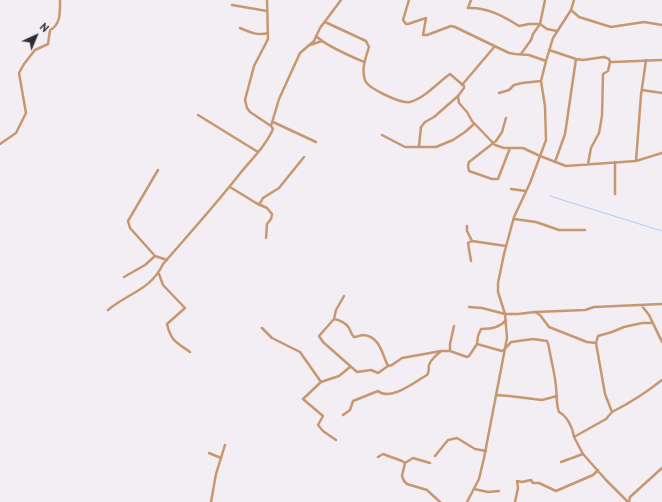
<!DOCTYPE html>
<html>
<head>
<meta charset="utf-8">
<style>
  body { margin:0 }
  #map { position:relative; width:662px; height:502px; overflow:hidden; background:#f3eef4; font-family:"PT Sans",sans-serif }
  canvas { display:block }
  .north { position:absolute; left:16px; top:16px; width:40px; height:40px; -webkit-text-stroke:3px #f3eef4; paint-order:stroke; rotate:44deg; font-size:11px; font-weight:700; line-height:16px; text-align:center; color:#2e2d2f }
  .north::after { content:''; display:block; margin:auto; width:14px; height:18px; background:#2e2d2f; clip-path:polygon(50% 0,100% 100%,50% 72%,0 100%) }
</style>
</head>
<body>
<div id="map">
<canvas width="662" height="502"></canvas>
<div class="north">N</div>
</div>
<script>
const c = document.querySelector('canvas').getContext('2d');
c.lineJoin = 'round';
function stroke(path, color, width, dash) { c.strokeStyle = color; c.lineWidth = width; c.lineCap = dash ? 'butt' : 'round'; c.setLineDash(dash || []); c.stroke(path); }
stroke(new Path2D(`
  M550,196L662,231`), '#accbf6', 1);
stroke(new Path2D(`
  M409,0L403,20L406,24H408L426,18L423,35H427L451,26L455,27L509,53L515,54L529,55L546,61
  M471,0L468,8C487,7 503,16 519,26L529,24H540L547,29L557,31
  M232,5L267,11
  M571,10L579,17L611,27L644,22L662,25
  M325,22L366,41L369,47C366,57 361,69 365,80C367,88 401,104 410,102C425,98 437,83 450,74L464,86V88L458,96L459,103L467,112L472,121L495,145L504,148H523L540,156L566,166L636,161L662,153
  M240,28C249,32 258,36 268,33
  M316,36C326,46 350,56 364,62
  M310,45L322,41
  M549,50L576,59L583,60L604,57L609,59L610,62H613L662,60
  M521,54L531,40L533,34L540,24L545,0
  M462,85L495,46
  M642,90L662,93
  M499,93L509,90L514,85L522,83L541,81
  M198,115L258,152
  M506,118L502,132L496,141L469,162L468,166L469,171L492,179H498L510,148
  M273,122L316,142
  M271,126L279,99L300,53L314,41L320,28L341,0
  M382,135L405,147H436L453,140L465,132L474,124
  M0,144L16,133L26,113L19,73L24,64L35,50L48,44L50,30C61,25 60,11 60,0
  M419,146L421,127L425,122L434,117L458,96
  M636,161L641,95L646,60
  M555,162L565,134L576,59
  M615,162V194
  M588,164L591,148L599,133L602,116L603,74L608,71L610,62
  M158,170L128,221L130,228L155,256L167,260
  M230,187L256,203L267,208L272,214L271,219L267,224L266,238
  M511,189L526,191
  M259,205L263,198L279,188L304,157
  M514,219L536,222L559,230H585
  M467,226V231L472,241L506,246
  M471,261L468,243L472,241
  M159,274L163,285L185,308L167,324C171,341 176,342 190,352
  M124,277L145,265L155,256
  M344,296L336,310L334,319C339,320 346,323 349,328C351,332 351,334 354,337C357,337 361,335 363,335C380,336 382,354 388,366L392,365L402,358L441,351H450
  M642,306L649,315L662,342
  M469,307L482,308L505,314H518L535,312L585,310L594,307L662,304
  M108,310C128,293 151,290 163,264C190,233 217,203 242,171C253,158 266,145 273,129L271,126L250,112L247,108L245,100L254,66L268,39L267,0
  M535,312L540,315L549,327L587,342L596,343L605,394L612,412C630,403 647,392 662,380
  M334,319L319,336L323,342L357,372L371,370L378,373L388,366
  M454,326L450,344V351L467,357L469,356L477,344L502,351L505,349L511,342L533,339L547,341C549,345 549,348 550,353C552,364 555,375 556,387C557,396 556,404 559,412C567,416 573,428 574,437
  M262,328L272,338L300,352L321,382
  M596,343L598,336L612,332L624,327L642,323H653
  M477,344L478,336L481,329C490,329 500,328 506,320
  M496,395L509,396L542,400L557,396
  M612,412L606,419L574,437L583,454L606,480L628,502
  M343,415L350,410L353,401L378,391C390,402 416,381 427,375C430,371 428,369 429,365C431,359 437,355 441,351
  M336,440L323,431L318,425L323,416L303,399L321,382L339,376L350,367
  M209,453L221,458L216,474L211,502
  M435,456L448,440L457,438L475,449L486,451
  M378,457L383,454L402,461L405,463
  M221,458L225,445
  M561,462L583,454
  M430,463L413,458L405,463L402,476L404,481L407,484L427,490L440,502
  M474,489L488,492L499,491
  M467,502L479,479L484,458L507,338L505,314L498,292V283L504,254L514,217L530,183L546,140L545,106L541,81L546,61L553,38L571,10L574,0
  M515,502L518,488L517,481L522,482L531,480L533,483H539L556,491L593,475L598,470
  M629,502L630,497L662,468`), '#c7976f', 2.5);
</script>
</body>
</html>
